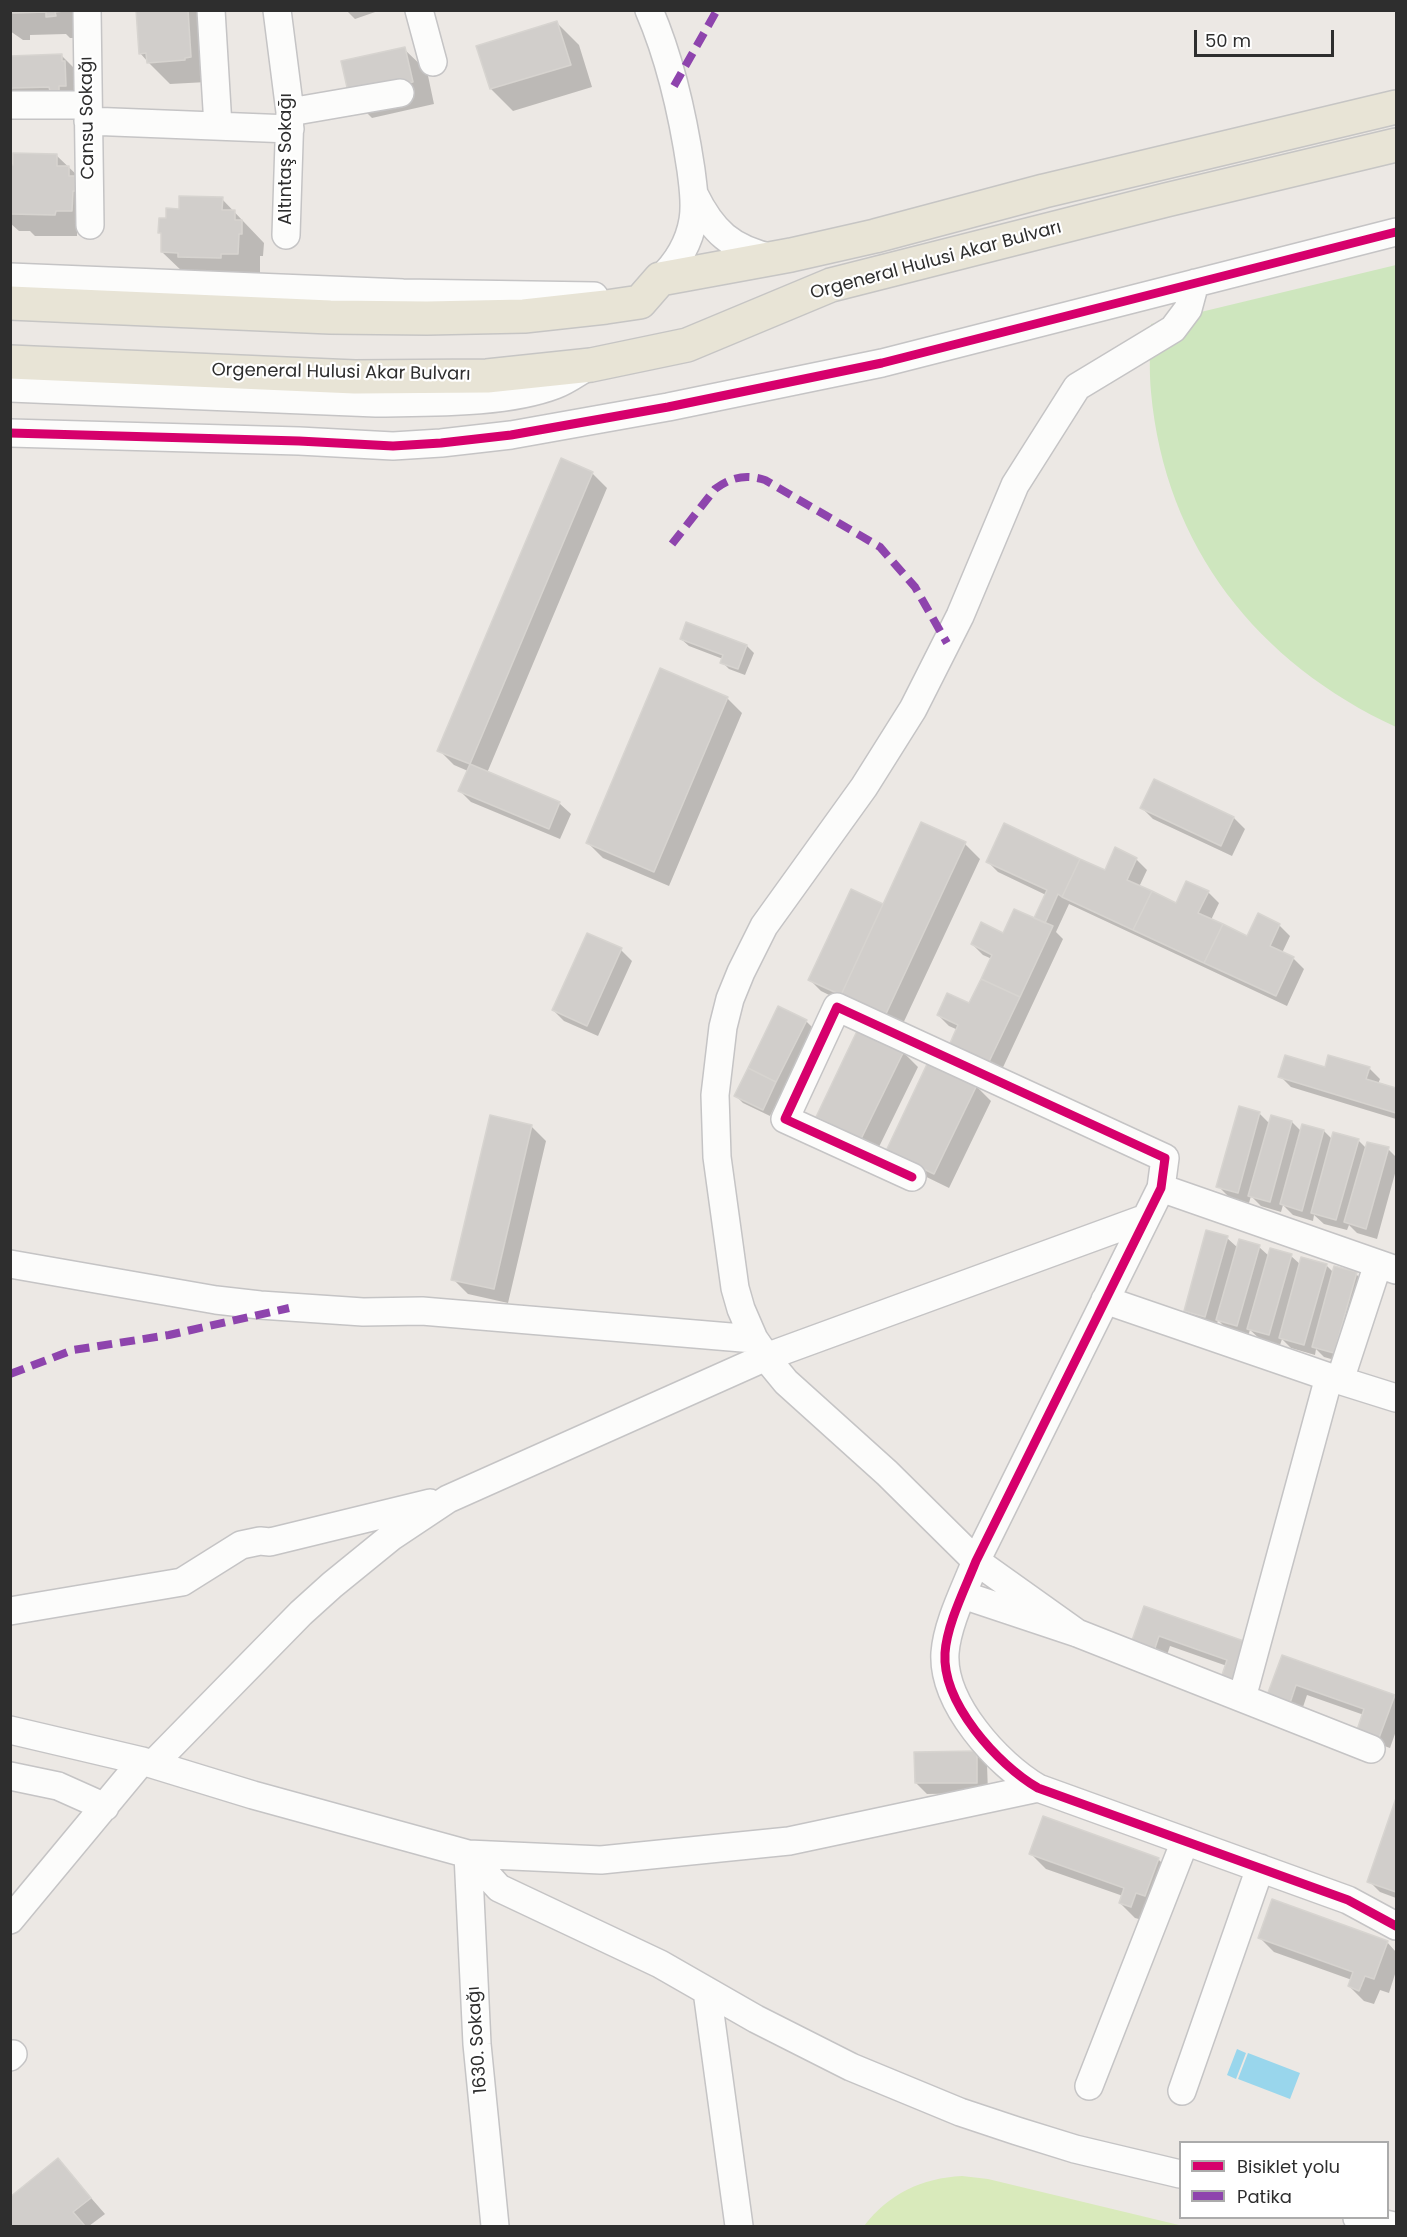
<!DOCTYPE html>
<html>
<head>
<meta charset="utf-8">
<style>
  body { margin:0 }
  #map { position:relative; width:1407px; height:2237px; overflow:hidden; background:#ece8e4; font-family:Poppins,sans-serif }
  canvas { display:block }
  .frame { position:absolute; inset:0; border:12px solid #2e2e2e; pointer-events:none }
  .legend { position:absolute; left:1179px; top:2141px; width:210px; height:78px; box-sizing:border-box; background:#fff; border:2px solid #ababab; margin:0; padding:8px 10px; list-style:none; font-size:18px; color:#2e2e2e }
  .legend li { display:flex; align-items:center; gap:12px; height:30px }
  .legend b { width:30px; border:2px solid #ababab }
  .scale { position:absolute; left:1194px; top:30px; width:140px; height:27px; box-sizing:border-box; border:3px solid #2e2e2e; border-top:0; padding-left:8px; font-size:18px; line-height:21px; white-space:nowrap; color:#2e2e2e; -webkit-text-stroke:4px #fff; paint-order:stroke }
</style>
</head>
<body>
<div id="map">
<canvas width="1407" height="2237"></canvas>
<div class="frame"></div>
<ul class="legend">
<li><b style="height:8px;background:#d6006c"></b>Bisiklet yolu</li>
<li><b style="height:8px;background:#8e44ad"></b>Patika</li>
</ul>
<div class="scale">50 m</div>
</div>
<script>
const c = document.querySelector('canvas').getContext('2d');
c.lineJoin = 'round';
function paint(path, color) { c.fillStyle = color; c.fill(path, 'evenodd'); }
function stroke(path, color, width, dash) { c.strokeStyle = color; c.lineWidth = width; c.lineCap = dash ? 'butt' : 'round'; c.setLineDash(dash || []); c.stroke(path); }
function write(font, color, halo, rows, align = 'center') {
  c.font = font + ' Poppins,sans-serif'; c.lineWidth = 4.5; c.setLineDash([]); c.textBaseline = 'middle'; c.strokeStyle = halo; c.fillStyle = color; for (const [text, x, y, turn = 0] of rows) {
    c.save(); c.translate(x, y); c.rotate((+turn || 0) * Math.PI / 180); c.textAlign = isNaN(turn) ? turn : align; if (halo) c.strokeText(text, 0, 0); c.fillText(text, 0, 0); c.restore();
  }
}
paint(new Path2D(`
  M1396,265V727C1258,663 1165,547 1151,392C1149,370 1150,347 1151,324Z`), '#cee6be');
paint(new Path2D(`
  M962,2176L988,2179L1183,2226H864C888,2194 922,2178 962,2176Z`), '#d9eabb');
paint(new Path2D(`
  M1237,2049L1246,2053L1236,2079L1227,2075Z
  M1248,2053L1300,2073L1290,2099L1238,2079Z`), '#99d6ec');
paint(new Path2D(`
  M10,10H84L77,38H70L66,34L30,35V40H23L10,31Z
  M138,10H207V82L170,84L148,62L140,53Z
  M346,10H381L355,19Z
  M557,23L579,45L592,87L513,111L491,89L478,47Z
  M404,49L427,71L434,104L372,118L350,96Z
  M61,55L83,77L88,108L10,102V57Z
  M56,155L79,177L94,232H77V236H35L30,231H19L10,223V166Z
  M222,199L264,243L263,256H260V276L185,274L162,252L163,235L160,232L167,220L180,210Z
  M592,473L607,488L487,773L559,803L571,814L560,839L471,802L460,791L468,771L454,765L439,750Z
  M681,639L747,646L754,653L745,675L729,669L722,662L723,659L689,646Z
  M727,698L742,713L669,886L603,858L588,843Z
  M1154,781L1234,818L1245,829L1232,856L1153,819L1142,808Z
  M922,824L965,844L980,859L900,1030L821,991L810,980L882,905L883,906Z
  M1136,859L1147,870L1139,887L1177,905L1208,892L1219,903L1211,920L1248,938L1279,925L1290,936L1282,953L1293,958L1304,969L1287,1006L1069,904L1056,932L1063,939L998,1078L958,1030L949,1026L938,1015L970,1005L992,959L983,955L972,944L1004,935L1035,920L1046,895L998,872L987,861L1105,872Z
  M588,935L621,950L632,961L598,1036L564,1021L553,1010Z
  M806,1021L817,1032L788,1092L783,1090L770,1116L743,1103L736,1096Z
  M903,1052L918,1067L876,1153L832,1132L817,1117Z
  M1326,1068H1369L1380,1079L1378,1084L1396,1090V1119L1291,1087L1280,1076Z
  M976,1086L991,1101L949,1188L902,1165Z
  M1259,1113L1270,1124L1292,1122L1302,1132L1324,1131L1333,1140H1358L1366,1148L1388,1149L1396,1157V1170L1377,1239L1357,1233L1349,1225L1347,1230L1324,1224L1314,1215L1313,1221L1293,1215L1283,1205L1281,1212L1261,1206L1251,1196L1249,1203L1229,1197L1218,1186Z
  M531,1126L546,1141L508,1303L468,1294L453,1279Z
  M1227,1238L1238,1248L1259,1247L1269,1256H1291L1301,1265H1326L1334,1273L1356,1274L1367,1285L1345,1363L1324,1357L1316,1349L1315,1355L1291,1348L1282,1339L1280,1345L1260,1339L1250,1330L1248,1336L1229,1331L1218,1320L1216,1328L1196,1322L1185,1311Z
  M1145,1608L1257,1647L1268,1658L1253,1699L1227,1666L1170,1646L1163,1667L1142,1659Z
  M1282,1657L1394,1696L1396,1699V1731L1390,1748L1370,1741L1364,1715L1307,1695L1300,1716L1268,1698Z
  M976,1753L987,1764L988,1793L927,1794L916,1783Z
  M1396,1803V1898L1380,1892L1369,1881Z
  M1031,1854L1158,1859L1173,1874L1146,1921L1135,1918L1120,1903L1123,1896L1046,1869Z
  M1259,1937L1387,1942L1396,1952V1971L1389,1993L1380,1990L1374,2004L1364,2001L1349,1986L1352,1980L1274,1952Z
  M58,2160L105,2214L89,2226H10V2199Z`), '#0003');
const building = new Path2D(`
  M10,10H63V11L55,12L56,16L46,17V12L10,13Z
  M136,10H188L191,57L185,58V60L147,63L146,53L139,54Z
  M557,21L571,65L490,89L476,46Z
  M405,47L413,82L349,96L341,61Z
  M62,54V61H65L66,86H59V91H50L49,87L12,88L10,93V56Z
  M13,153L57,154V166H69V176H76V191H73L72,211H56L55,215L11,214L10,165H13Z
  M179,196L223,197L222,210H235V220H242V234H239L238,254H221V258L178,257V253L161,252V233H158L159,218H166V208L179,209Z
  M561,458L593,472L470,764L437,751Z
  M686,622L747,645L738,669L720,663L723,655L680,639Z
  M660,668L728,697L654,872L586,843Z
  M470,764L560,802L549,829L458,791Z
  M1154,779L1234,817L1221,846L1140,808Z
  M921,822L966,842L885,1016L841,995Z
  M1004,823L1080,859L1062,897L1058,894L1045,923L1034,918L1047,890L986,862Z
  M1115,847L1137,858L1127,880L1152,891L1133,930L1062,897L1080,859L1105,870Z
  M1186,881L1209,891L1198,913L1223,924L1204,963L1133,930L1152,891L1176,903Z
  M851,889L883,904L841,995L808,980Z
  M1014,909L1053,926L1020,997L981,979L992,955L971,944L981,922L1003,933Z
  M1258,913L1280,924L1270,946L1294,957L1276,996L1204,963L1223,924L1247,936Z
  M587,933L622,948L587,1026L552,1010Z
  M981,979L1020,997L986,1068L947,1050L958,1025L937,1015L947,993L969,1003Z
  M778,1006L807,1020L776,1082L748,1068Z
  M858,1029L904,1051L861,1139L816,1117Z
  M1285,1055L1325,1067L1328,1055L1370,1067L1366,1079L1396,1088V1113L1278,1077Z
  M928,1062L977,1085L934,1174L886,1151Z
  M748,1068L776,1082L763,1110L734,1096Z
  M1239,1106L1260,1112L1238,1193L1216,1187Z
  M490,1115L532,1125L494,1289L451,1280Z
  M1271,1115L1292,1121L1270,1202L1248,1196Z
  M1302,1124L1324,1130L1302,1211L1280,1204Z
  M1333,1132L1359,1139L1336,1220L1311,1213Z
  M1367,1142L1389,1147L1366,1229L1344,1222Z
  M1206,1230L1228,1236L1205,1317L1184,1311Z
  M1239,1239L1260,1245L1237,1326L1216,1320Z
  M1270,1248L1292,1254L1269,1335L1247,1329Z
  M1301,1257L1327,1264L1304,1345L1279,1338Z
  M1334,1266L1357,1272L1334,1353L1312,1347Z
  M1144,1606L1258,1646L1242,1689L1220,1681L1227,1660L1159,1636L1152,1657L1129,1649Z
  M1282,1655L1395,1695L1379,1738L1357,1730L1364,1709L1296,1685L1289,1706L1266,1698Z
  M977,1751V1783H915L914,1752Z
  M1396,1798V1892L1367,1882Z
  M1043,1816L1159,1858L1145,1896L1136,1893L1131,1907L1119,1903L1124,1888L1029,1854Z
  M1272,1899L1388,1941L1374,1979L1365,1976L1359,1991L1348,1986L1353,1972L1258,1938Z
  M58,2158L91,2198L73,2212L85,2226H10V2197Z`);
paint(building, '#d1cecb');
stroke(building, '#d7d4d0', 1.5);
const minor = new Path2D(`
  M87,10L90,225
  M211,10L218,126
  M277,10L290,112L286,235
  M419,10L433,62
  M649,10C671,61 683,116 691,170C693,187 696,203 693,220C689,244 677,263 660,279
  M10,105H88
  M290,112L400,93
  M88,121L290,129
  M694,194C712,231 731,249 773,258
  M10,277L403,293L594,296
  M10,388L376,403C429,402 506,404 555,385C566,381 577,373 587,367
  M10,433L299,441L393,446L441,443L511,435L668,407L882,363L1396,232
  M912,1177L785,1119L837,1007L1165,1158L1161,1188L976,1561C965,1589 947,1624 945,1653C942,1703 997,1764 1038,1788L1348,1900L1396,1926
  M1161,1188L1396,1270
  M10,1264L216,1300L260,1305L363,1312L422,1311L754,1339
  M1105,1300L1329,1377L1396,1398
  M1340,1380L1378,1264
  M963,1595L1077,1633L1371,1749
  M10,1611L182,1582L241,1545L260,1541L270,1542L430,1503
  M1077,1633L976,1561L887,1473L786,1382L772,1365L754,1339L741,1309L735,1288L717,1157L715,1095L723,1027L730,999L741,972L764,926L864,787L913,709L960,616L1015,485L1077,387L1173,329L1188,309L1195,283
  M1242,1698L1329,1377
  M10,1730L142,1761L253,1795L468,1854L601,1860L789,1841L1038,1788
  M153,1764L301,1613L332,1585L391,1537L448,1499L766,1357L1146,1218
  M10,1776L58,1786L105,1807
  M468,1854L499,1888L660,1964L756,2019L851,2067L960,2112L1017,2131L1075,2149L1180,2174
  M468,1854L477,2044L495,2226
  M10,1920L142,1761
  M707,1991L739,2226
  M10,2057L13,2054
  M1089,2086L1185,1841
  M1182,2091L1260,1868
  M1357,2218L1394,2226`);
const major = new Path2D(`
  M10,303L330,317L427,318L524,316L606,307L640,302L660,279L791,255L875,236L1044,191L1396,107
  M10,362L355,377L487,376L591,365L687,345L831,285L1166,200L1396,145`);
stroke(minor, '#c5c4c5', 30);
stroke(major, '#c6c5c4', 36);
stroke(minor, '#fcfcfb', 27);
stroke(major, '#e8e4d6', 33);
stroke(new Path2D(`
  M674,86L717,10
  M672,544L715,489C731,477 746,474 765,480L880,547L915,587L947,643
  M10,1374L73,1350L169,1335L289,1308`), '#8e44ad', 8, [15, 8]);
stroke(new Path2D(`
  M10,433L299,441L393,446L441,443L511,435L668,407L882,363L1396,232
  M912,1177L785,1119L837,1007L1165,1158L1161,1188L976,1561C965,1589 947,1624 945,1653C942,1703 997,1764 1038,1788L1348,1900L1396,1926`), '#d6006c', 9);
write('18px', '#2e2e2e', '#fff', [
  ["Cansu Sokağı",88,118,-91],
  ["Altıntaş Sokağı",286,159,-90],
  ["Orgeneral Hulusi Akar Bulvarı",936,261,-15],
  ["Orgeneral Hulusi Akar Bulvarı",341,373,1],
  ["1630. Sokağı",478,2040,-94]
]);
</script>
</body>
</html>
